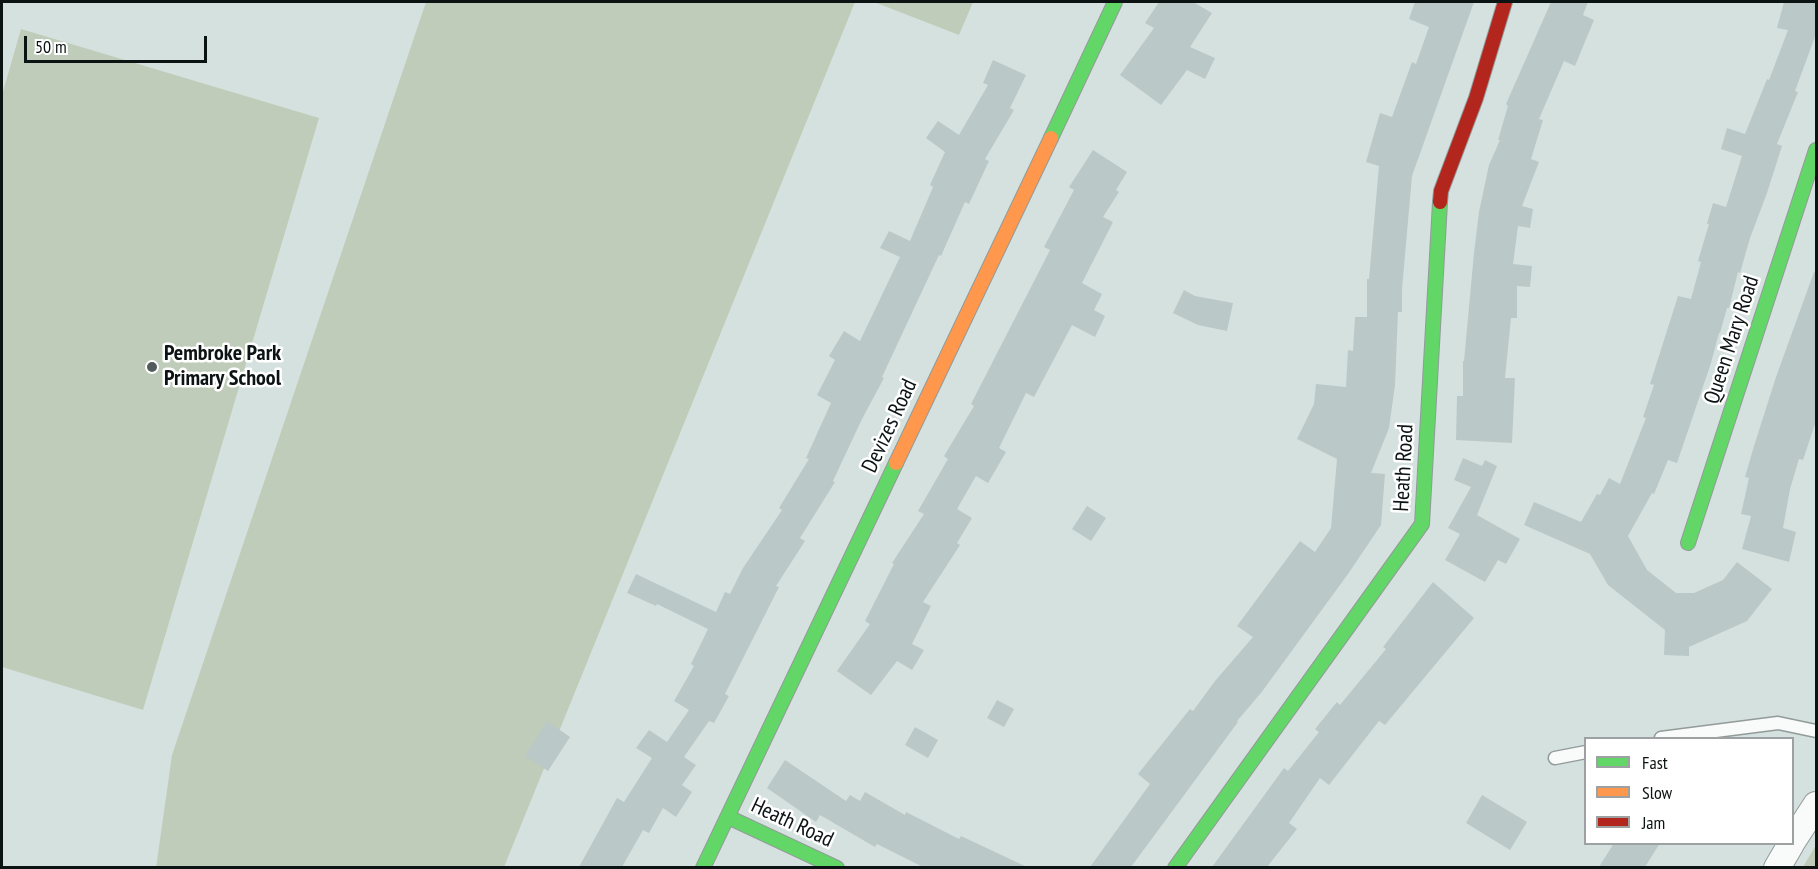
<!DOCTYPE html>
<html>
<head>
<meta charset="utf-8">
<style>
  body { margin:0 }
  #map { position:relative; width:1818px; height:869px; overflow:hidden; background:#d5e1de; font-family:"PT Sans Narrow",sans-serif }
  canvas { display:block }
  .frame { position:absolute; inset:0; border:3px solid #0c1413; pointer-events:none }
  .legend { position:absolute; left:1584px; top:737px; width:210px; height:108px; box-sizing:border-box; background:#fff; border:2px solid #9ea1a1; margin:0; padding:8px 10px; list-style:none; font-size:18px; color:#0c1413 }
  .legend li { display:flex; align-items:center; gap:12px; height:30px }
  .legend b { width:30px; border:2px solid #9ea1a1 }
  .scale { position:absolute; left:24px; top:36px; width:183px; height:27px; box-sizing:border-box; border:3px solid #0c1413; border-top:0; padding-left:8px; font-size:18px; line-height:21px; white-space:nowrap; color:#0c1413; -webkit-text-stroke:4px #fff; paint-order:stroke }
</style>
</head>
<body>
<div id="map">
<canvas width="1818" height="869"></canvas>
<div class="frame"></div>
<ul class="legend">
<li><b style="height:8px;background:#63d668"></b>Fast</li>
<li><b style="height:8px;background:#ff974d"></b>Slow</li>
<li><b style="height:8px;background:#b3261e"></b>Jam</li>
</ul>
<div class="scale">50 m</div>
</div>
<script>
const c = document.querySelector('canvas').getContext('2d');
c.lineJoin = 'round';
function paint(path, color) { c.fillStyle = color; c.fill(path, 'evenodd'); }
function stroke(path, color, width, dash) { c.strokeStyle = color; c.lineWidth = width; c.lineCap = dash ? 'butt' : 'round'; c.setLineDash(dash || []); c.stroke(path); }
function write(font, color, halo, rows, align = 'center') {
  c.font = font + ' "PT Sans Narrow",sans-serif'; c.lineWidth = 5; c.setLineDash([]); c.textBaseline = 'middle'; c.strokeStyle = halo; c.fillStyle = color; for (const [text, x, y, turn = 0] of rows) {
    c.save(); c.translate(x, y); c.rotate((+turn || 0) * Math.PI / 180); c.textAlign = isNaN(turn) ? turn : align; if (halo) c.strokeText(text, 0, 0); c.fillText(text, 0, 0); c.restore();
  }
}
paint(new Path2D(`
  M426,2H855L504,867L156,868L172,755Z
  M874,2H973L959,35Z
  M21,29L319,118L143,710L2,667V95Z
  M1816,845V867H1803Z`), '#c0ccba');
paint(new Path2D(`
  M1159,2H1193L1212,13L1190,47L1215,58L1205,79L1187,70L1161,105L1120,75L1154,28L1145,23Z
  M1415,2H1474L1412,176L1402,289V312H1398L1395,385L1389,428L1371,473L1385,474L1381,525L1348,574L1261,693L1237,721L1238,722L1131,867H1090L1150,784L1138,774L1190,709L1193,711L1215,681L1253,637L1237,626L1300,541L1315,552L1331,528L1337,459L1297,439L1314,404L1316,384L1346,387L1348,350L1353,351L1355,317H1367V279H1369L1379,166L1366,162L1380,113L1392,117L1412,62L1416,64L1429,27L1409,19Z
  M1551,2H1588L1583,15L1594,20L1575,66L1564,61L1539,119L1543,120L1531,159L1539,162L1522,206L1533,209L1530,228L1518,226L1513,264L1532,266L1530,287L1517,286V318H1511L1505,378H1515L1512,443L1456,440L1457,396H1463V361H1464L1474,253L1479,212L1489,165L1500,140H1498L1508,106L1506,104Z
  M1784,2H1816V34L1795,91L1798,92L1777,144L1782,146L1767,193L1750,238L1740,273L1738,272L1729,308H1727L1720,333H1719L1711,363L1677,463L1668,460L1654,494L1652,493L1628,536L1647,570L1676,593H1694L1723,580L1737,562L1772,589L1747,621L1689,647V656L1664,655L1665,630L1608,585L1590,554L1524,525L1534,502L1581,522L1597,494L1600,495L1609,478L1620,484L1646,418L1643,417L1654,385L1650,384L1678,296L1691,299L1701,262L1698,261L1709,224H1707L1713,203L1726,207L1742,156L1721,149L1727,128L1745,134L1767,79L1769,80L1788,30L1777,28Z
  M993,60L1026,75L1010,108L1014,110L985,159L989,161L969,204L965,202L941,256L939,255L882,377L884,378L862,419L833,481L835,482L800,538L805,541L776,586L779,587L725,694L729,696L714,723L709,721L684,757L696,765L682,785L692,792L676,817L663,808L649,833L643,830L622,867H579L617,798L624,802L652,758L636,748L649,730L667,742L689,710L674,701L694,666L691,664L708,629L657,604L656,606L627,593L636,574L716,612L725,592L730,594L743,568L782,510L779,508L809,459L806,458L831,403L817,395L835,360L829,356L844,331L860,341L900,257L880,248L889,231L910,241L933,187L930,185L945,152L926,138L938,121L959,135L988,85L983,83Z
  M1093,150L1127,172L1116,190L1119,192L1103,217L1113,222L1082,283L1102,294L1094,310L1105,316L1095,337L1072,325L1034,397L1026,393L999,448L1006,452L988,483L976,476L957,509L972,518L957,543L960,545L923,602L931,606L912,644L924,650L912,670L897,661L871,695L837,671L870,624L865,621L894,564L892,563L924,514L918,511L948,459L944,456L974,406L971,404L1050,250L1044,247L1074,190L1069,187Z
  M1814,272H1816V421L1803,460L1799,459L1790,489L1783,528L1796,532L1789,562L1742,549L1751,516L1741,514L1749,478L1745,477L1754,446L1776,377Z
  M1184,290L1195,296L1233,303L1227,331L1198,325L1173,313Z
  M1463,458L1482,466L1485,460L1497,466L1477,515L1520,539L1506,564L1498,560L1485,582L1445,560L1460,534L1448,528L1471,487L1454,480Z
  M1087,506L1106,518L1091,541L1072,529Z
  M1433,582L1474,618L1385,725L1379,721L1329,785L1320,778L1289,823L1297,829L1267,867H1212L1284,768L1288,771L1319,732L1315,729L1337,702L1340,705L1386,649L1383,647Z
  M997,700L1014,709L1004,727L987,718Z
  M547,721L570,737L548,771L525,756Z
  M915,727L938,740L928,758L905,745Z
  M785,760L846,801L850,795L860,801L865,792L905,815L906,812L959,839L961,836L1027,867H923L877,844L875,847L820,815L816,822L767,788Z
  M1482,795L1527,822L1510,850L1466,823Z
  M1614,843H1660L1645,867H1599Z`), '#bbc8c8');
const lane = new Path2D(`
  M1661,738L1778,723L1816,731
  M1555,758L1586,752`);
const street = new Path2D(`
  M1792,842L1816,805
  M1777,868L1791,844`);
const fast = new Path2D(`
  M1051,138L1115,2
  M1688,543L1816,150
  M728,817L837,868
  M703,868L896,463
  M1175,868L1422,524L1440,202`);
const slow = new Path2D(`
  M896,463L1051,138`);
const jam = new Path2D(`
  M1440,202L1441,191L1476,98L1505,2`);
stroke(lane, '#929b99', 15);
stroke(street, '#929b99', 28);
stroke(fast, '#929b99', 16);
stroke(slow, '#929b99', 16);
stroke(jam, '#929b99', 16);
stroke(lane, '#f9fafa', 12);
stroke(street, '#f9fafa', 26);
stroke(fast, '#63d668', 14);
stroke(slow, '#ff974d', 14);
stroke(jam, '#b3261e', 14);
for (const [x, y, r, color] of [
  [152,367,6,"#525c5a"]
]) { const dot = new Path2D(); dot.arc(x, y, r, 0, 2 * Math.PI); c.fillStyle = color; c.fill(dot); stroke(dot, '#fff', 2); }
write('22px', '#0c1413', '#fff', [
  ["Queen Mary Road",1732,340,-72],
  ["Devizes Road",890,426,-65],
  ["Heath Road",1404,468,-87],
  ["Heath Road",792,823,25]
]);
write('bold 22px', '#0c1413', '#fff', [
  ["Pembroke Park",164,354],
  ["Primary School",164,379]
], 'left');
</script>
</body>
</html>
